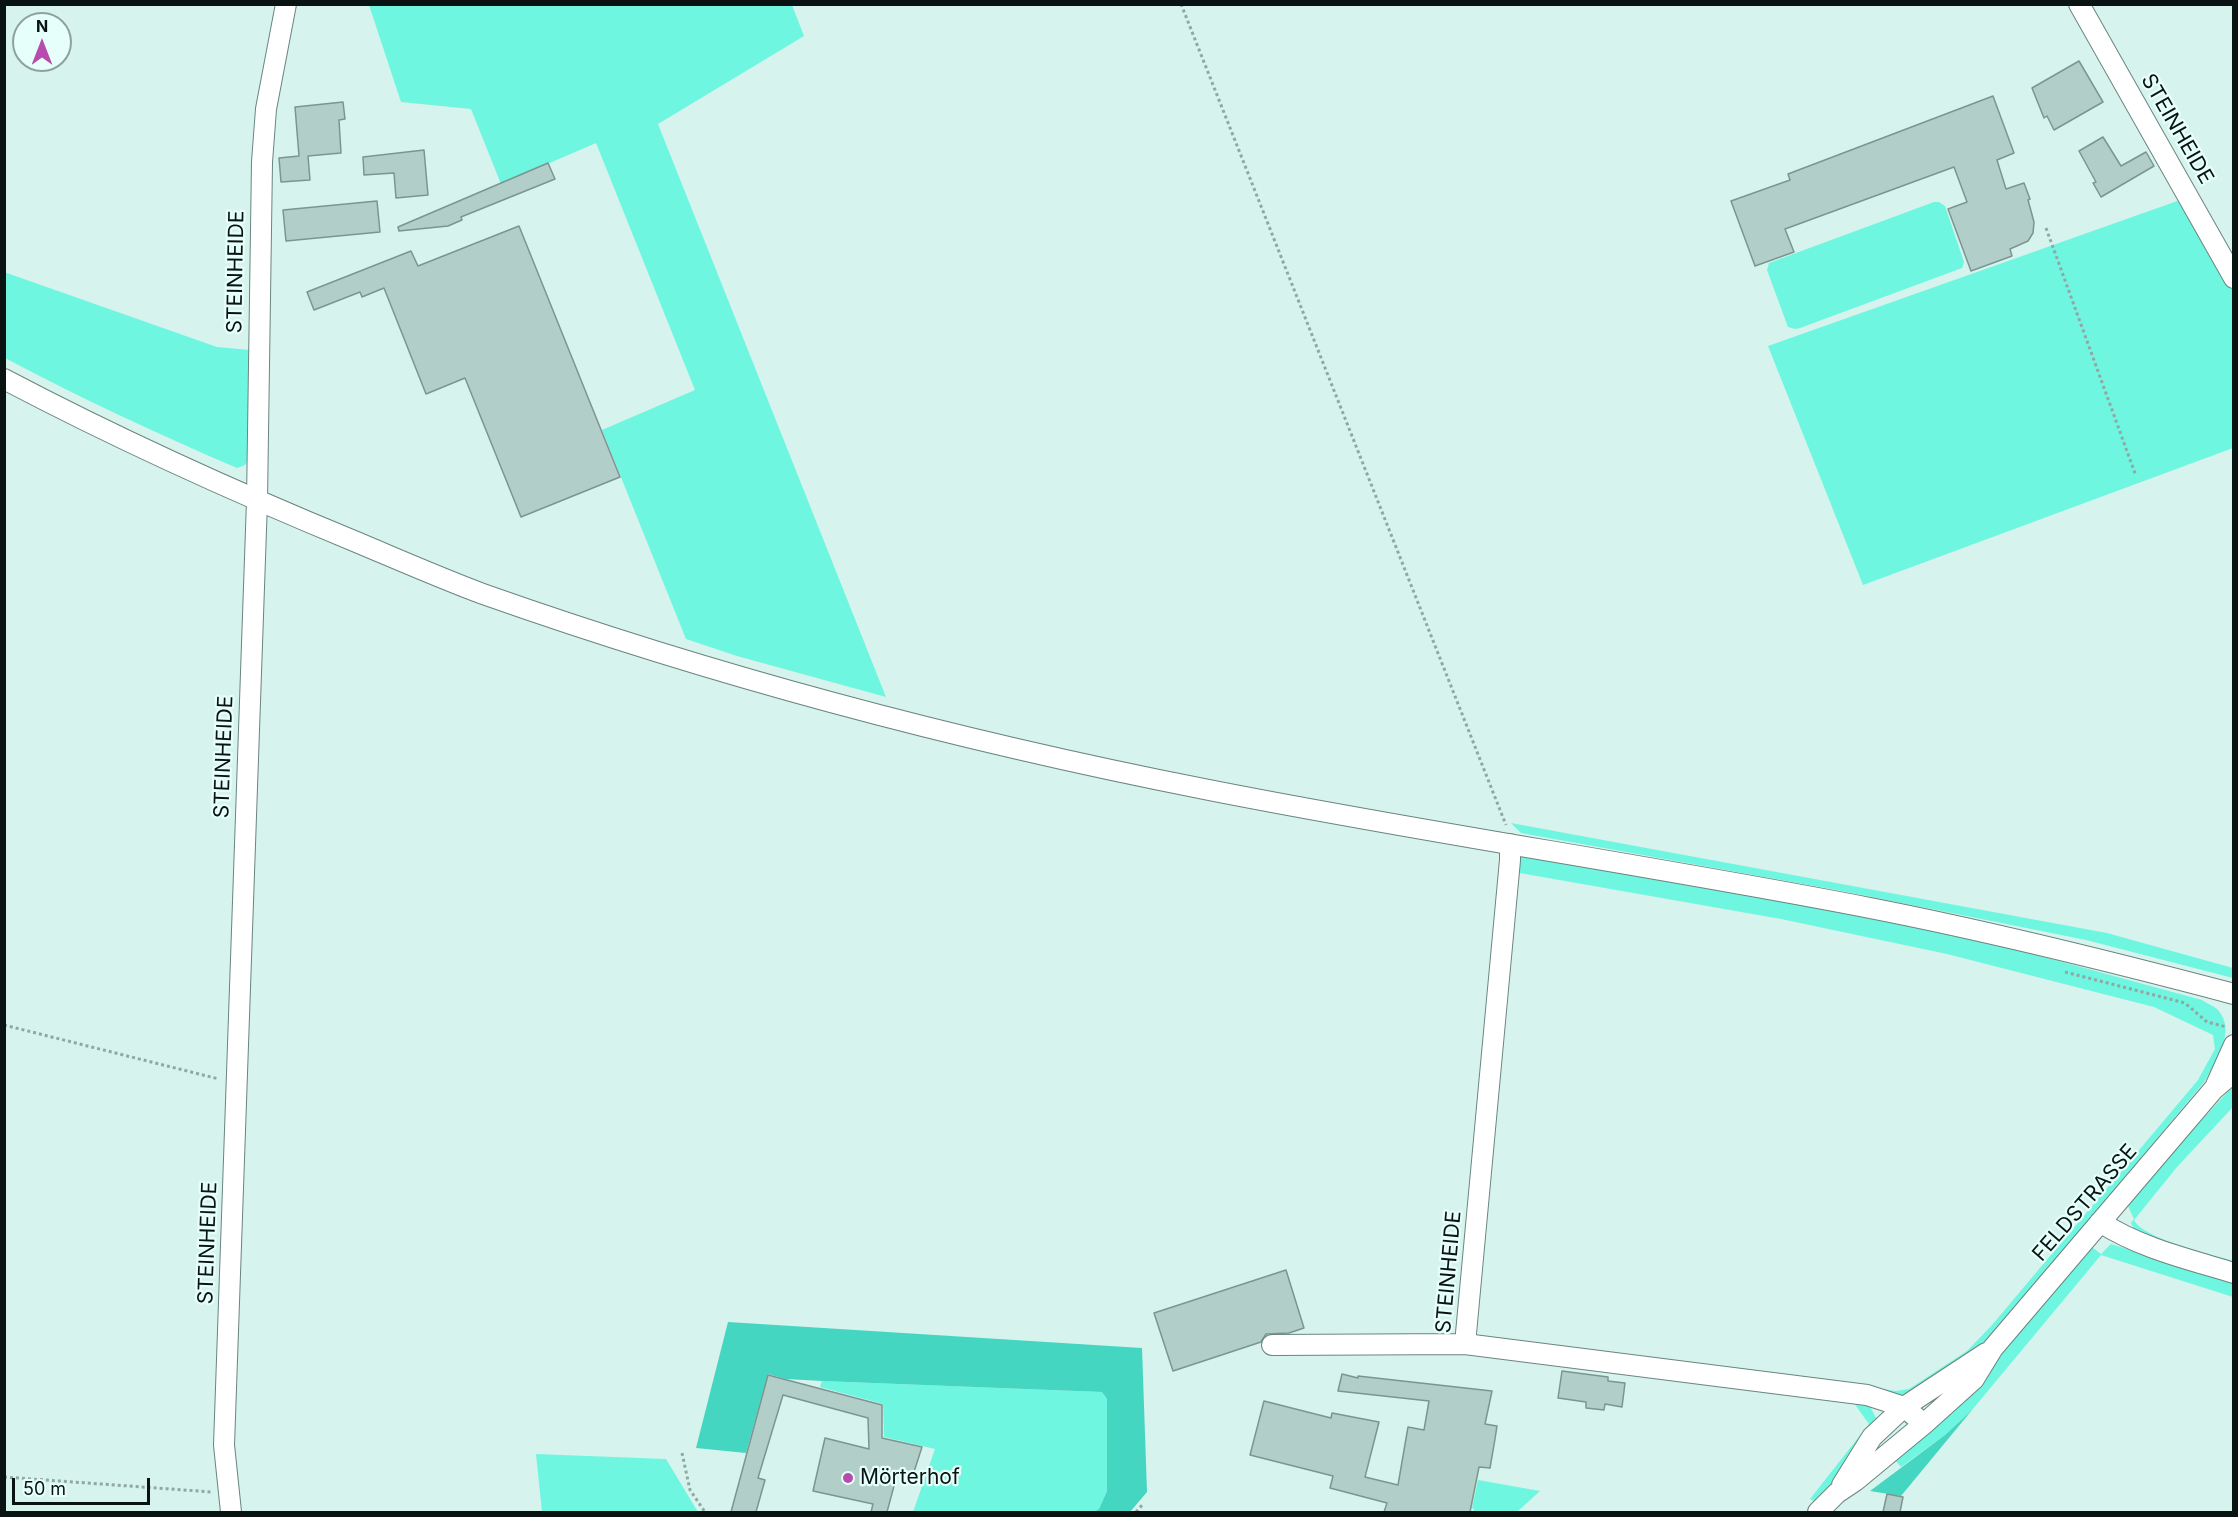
<!DOCTYPE html>
<html>
<head>
<meta charset="utf-8">
<style>
  body { margin:0 }
  #map { position:relative; width:2238px; height:1517px; overflow:hidden; background:#d6f3ed; font-family:Inter,sans-serif }
  canvas { display:block }
  .frame { position:absolute; inset:0; border:6px solid #091311; pointer-events:none }
  .north { position:absolute; left:12px; top:12px; width:60px; height:60px; box-sizing:border-box; background:#e7fffa; border:2px solid #8ea19d; border-radius:50%; rotate:0deg; font-size:16px; font-weight:700; line-height:24px; text-align:center; color:#091311 }
  .north::after { content:''; display:block; margin:auto; width:21px; height:27px; background:#b74cad; clip-path:polygon(50% 0,100% 100%,50% 72%,0 100%) }
  .scale { position:absolute; left:12px; top:1478px; width:138px; height:27px; box-sizing:border-box; border:3px solid #091311; border-top:0; padding-left:8px; font-size:18px; line-height:21px; white-space:nowrap; color:#091311; -webkit-text-stroke:4px #e7fffa; paint-order:stroke }
</style>
</head>
<body>
<div id="map">
<canvas width="2238" height="1517"></canvas>
<div class="frame"></div>
<div class="north">N</div>
<div class="scale">50 m</div>
</div>
<script>
const c = document.querySelector('canvas').getContext('2d');
c.lineJoin = 'round';
function paint(path, color) { c.fillStyle = color; c.fill(path, 'evenodd'); }
function stroke(path, color, width, dash) { c.strokeStyle = color; c.lineWidth = width; c.lineCap = dash ? 'butt' : 'round'; c.setLineDash(dash || []); c.stroke(path); }
function write(font, color, halo, rows, align = 'center') {
  c.font = font + ' Inter,sans-serif'; c.lineWidth = 4.5; c.setLineDash([]); c.textBaseline = 'middle'; c.strokeStyle = halo; c.fillStyle = color; for (const [text, x, y, turn = 0] of rows) {
    c.save(); c.translate(x, y); c.rotate((+turn || 0) * Math.PI / 180); c.textAlign = isNaN(turn) ? turn : align; if (halo) c.strokeText(text, 0, 0); c.fillText(text, 0, 0); c.restore();
  }
}
paint(new Path2D(`
  M369,5H792L804,36L658,124L886,697L737,656L686,639L602,430L695,390L596,143L501,184L471,109L401,102Z
  M2183,199L2233,290V448L1863,585L1768,346Z
  M1934,202H1939L1945,206L1964,262L1962,268L1800,328L1795,329L1788,327L1767,270L1769,263Z
  M4,272L217,347L250,350V458L245,465L237,468C158,434 80,398 5,358Z
  M1511,823L2107,933L2233,968V978L2086,940L1842,891L1521,833Z
  M1532,855L1956,933L2202,1000C2206,1003 2214,1006 2218,1010C2237,1031 2215,1062 2205,1081L1984,1346L1921,1389L1901,1395L1847,1388V1384L1896,1391L1909,1389L1967,1351L1992,1325L2198,1080L2215,1049L2213,1035L2154,1007L1947,954L1781,919L1514,872L1521,856Z
  M2233,1086V1107L2177,1167L2134,1220C2143,1239 2212,1254 2233,1261V1266L2135,1231L2131,1223L2134,1219L2128,1206L2136,1192Z
  M2088,1244L2101,1254L2111,1244L2233,1282V1297L2101,1255L1972,1410L1945,1435L1901,1467L1894,1459Z
  M822,1381L1102,1392L1107,1399V1491L1099,1509L1094,1512H913L935,1449L884,1437L883,1404L820,1387Z
  M1851,1399L1870,1406L1877,1420L1873,1429L1818,1503L1810,1499L1869,1424Z
  M536,1454L666,1459L698,1512H542Z
  M1478,1480L1540,1491L1517,1512H1473L1474,1509L1472,1508Z`), '#6ff6e0');
paint(new Path2D(`
  M728,1322L1142,1348L1147,1492L1130,1512H1094L1099,1509L1107,1491V1399L1102,1392L822,1381L786,1379L768,1374L746,1453L696,1448Z
  M1972,1410L1901,1496L1870,1491L1945,1435Z`), '#45d6c1');
const building = new Path2D(`
  M2079,61L2103,102L2054,130L2047,116L2044,118L2032,88Z
  M1993,96L2014,153L1997,160L2006,189L2024,183L2030,199L2028,200L2034,222L2033,233L2028,241L2010,249L2012,256L1971,271L1948,209L1967,202L1954,167L1785,229L1794,252L1755,266L1731,201L1790,180L1788,174Z
  M343,102L345,119L339,120L341,153L308,156L310,180L281,182L279,158L299,156L295,107Z
  M2103,137L2121,166L2146,152L2154,166L2101,197L2093,183L2096,182L2079,151Z
  M424,150L428,195L396,198L394,173L364,175L363,157Z
  M548,163L555,179L461,217L462,220L448,226L399,231L398,227Z
  M377,201L380,232L286,241L283,210Z
  M519,226L620,477L521,517L465,378L426,394L384,288L362,297L360,292L314,310L307,292L411,251L418,266Z
  M1286,1270L1304,1328L1289,1333L1266,1334L1261,1342L1173,1371L1154,1313Z
  M1562,1371L1608,1377V1381L1625,1383L1622,1407L1605,1404L1604,1410L1586,1408V1402L1558,1398Z
  M1342,1374L1358,1378V1376L1492,1391L1485,1424L1497,1426L1495,1439L1490,1468L1479,1467L1470,1512H1384L1387,1503L1330,1488L1333,1476L1250,1455L1264,1401L1331,1418L1332,1413L1379,1422L1365,1477L1398,1485L1408,1427L1424,1430L1429,1401L1338,1391Z
  M768,1375L882,1405V1438L922,1447L913,1475L898,1471L887,1512H871L873,1504L813,1491L825,1438L869,1449L868,1418L783,1395L758,1478L765,1480L756,1512H731Z
  M1887,1494L1903,1497L1900,1512H1883Z`);
paint(building, '#b2cec8');
stroke(building, '#7b9691', 1.5);
const minor = new Path2D(`
  M2079,4L2234,278
  M4,379C118,439 235,492 354,541C397,559 440,578 483,594C718,677 960,741 1204,789C1425,833 1649,865 1870,908C1993,932 2113,962 2234,994
  M1510,844V860L1465,1344L1867,1395L1904,1407L1924,1424
  M2216,1085L2234,1045
  M2100,1222C2140,1248 2188,1259 2234,1273
  M1272,1345L1465,1344
  M1842,1485L1872,1437L1904,1407L1986,1353
  M231,1512L224,1445L257,501L262,162L266,109L286,4
  M1818,1512L1837,1493L1855,1481L1924,1424L1974,1379L1993,1348L2213,1090L2234,1072`);
stroke(minor, '#6b8580', 22);
stroke(new Path2D(`
  M1181,4L1506,825
  M2046,228L2136,476
  M2065,972L2185,1003L2207,1022L2227,1027
  M4,1025L219,1079
  M682,1453L690,1490L705,1512
  M4,1477L212,1492
  M1136,1512L1143,1504`), '#91a7a3', 3, [3, 3]);
stroke(minor, '#fff', 20);
for (const [x, y, r, color] of [
  [848,1478,6,"#b74cad"]
]) { const dot = new Path2D(); dot.arc(x, y, r, 0, 2 * Math.PI); c.fillStyle = color; c.fill(dot); stroke(dot, '#e7fffa', 2); }
write('21px', '#091311', '#e7fffa', [
  ["STEINHEIDE",2177,129,60],
  ["STEINHEIDE",236,272,-89],
  ["STEINHEIDE",224,757,-88],
  ["FELDSTRASSE",2085,1203,-49],
  ["STEINHEIDE",208,1243,-88],
  ["STEINHEIDE",1449,1272,-85]
]);
write('21px', '#091311', '#e7fffa', [
  ["Mörterhof",860,1478]
], 'left');
</script>
</body>
</html>
